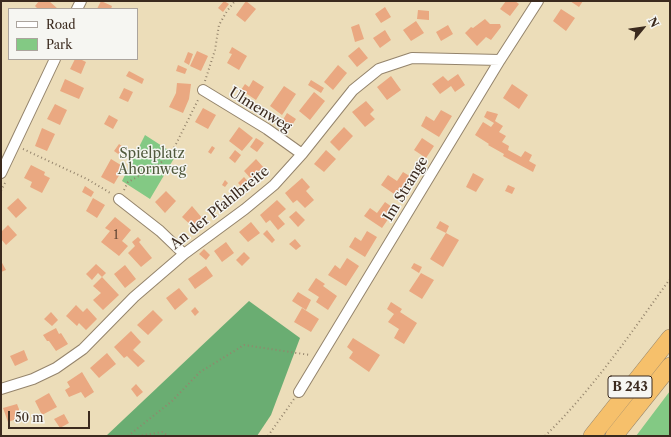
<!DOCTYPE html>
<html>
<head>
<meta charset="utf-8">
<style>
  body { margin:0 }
  #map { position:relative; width:671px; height:437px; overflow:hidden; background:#ecddb9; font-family:"Libre Caslon Text",serif }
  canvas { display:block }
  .frame { position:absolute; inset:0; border:2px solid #3b2a1e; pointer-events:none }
  .legend { position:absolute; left:8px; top:8px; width:130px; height:52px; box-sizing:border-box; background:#f6f6f2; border:1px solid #aba49d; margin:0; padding:5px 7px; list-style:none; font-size:12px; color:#3b2a1e }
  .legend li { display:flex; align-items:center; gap:8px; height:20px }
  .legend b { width:20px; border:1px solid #aba49d }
  .north { position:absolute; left:623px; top:8px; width:40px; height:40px; -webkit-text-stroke:3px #f6f6f2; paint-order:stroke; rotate:61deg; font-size:11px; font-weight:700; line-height:16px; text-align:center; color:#3b2a1e }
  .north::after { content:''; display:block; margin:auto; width:14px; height:18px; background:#3b2a1e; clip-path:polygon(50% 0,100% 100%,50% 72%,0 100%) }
  .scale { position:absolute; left:8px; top:411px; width:82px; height:18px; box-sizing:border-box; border:2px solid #3b2a1e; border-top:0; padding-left:5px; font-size:12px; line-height:14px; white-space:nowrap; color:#3b2a1e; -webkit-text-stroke:3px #f6f6f2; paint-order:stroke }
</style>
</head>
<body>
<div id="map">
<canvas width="671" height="437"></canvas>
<div class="frame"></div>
<ul class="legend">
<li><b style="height:5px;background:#fff"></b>Road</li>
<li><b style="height:11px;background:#83c984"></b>Park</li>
</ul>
<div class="north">N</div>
<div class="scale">50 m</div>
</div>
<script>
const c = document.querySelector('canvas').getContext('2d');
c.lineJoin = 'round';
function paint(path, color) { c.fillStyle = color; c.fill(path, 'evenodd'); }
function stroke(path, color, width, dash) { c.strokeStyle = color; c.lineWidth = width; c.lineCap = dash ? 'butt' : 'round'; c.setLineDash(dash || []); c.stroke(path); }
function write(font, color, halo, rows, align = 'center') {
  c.font = font + ' "Libre Caslon Text",serif'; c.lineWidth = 3; c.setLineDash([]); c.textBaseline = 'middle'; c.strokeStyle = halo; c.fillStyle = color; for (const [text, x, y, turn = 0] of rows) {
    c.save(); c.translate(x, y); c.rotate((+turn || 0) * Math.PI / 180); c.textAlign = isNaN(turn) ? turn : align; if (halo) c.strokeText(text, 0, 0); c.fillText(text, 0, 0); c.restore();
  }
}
paint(new Path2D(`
  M145,135L176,155L150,199L122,181Z
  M670,391V436H636Z`), '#83c984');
paint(new Path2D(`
  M249,301L300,338L271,415L257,436H106Z`), '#6aad72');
paint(new Path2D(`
  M39,1H49L58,9H38L35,6Z
  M101,1L112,6L111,9H97Z
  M224,1L229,4L223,12L218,8Z
  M246,1L256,9L245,22L236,15Z
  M506,1H515L519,4L510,16L500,9Z
  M570,1H583L579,7Z
  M385,7L391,17L381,23L375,14Z
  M561,9L575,18L566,31L553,21Z
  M418,10L429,11V20L417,19Z
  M485,19L490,24H500L501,27L491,40L486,37L477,46L465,33L471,27L473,28Z
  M416,21L424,33L411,41L403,30Z
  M359,24L364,39L355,42L351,27Z
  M448,25L453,34L441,41L436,32Z
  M385,30L391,40L380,48L373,38Z
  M232,47L247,56L239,70L227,63L232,54L229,53Z
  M359,47L368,58L357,67L348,56Z
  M197,51L208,56L201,71L190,66Z
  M188,52L193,54L189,65L184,62Z
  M75,59H80L86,62L81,74L70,69Z
  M178,65L187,69L185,74L176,71Z
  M338,65L347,73L333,90L324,82Z
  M129,71L144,79L142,84L126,76Z
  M458,74L465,85L455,92L451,86L440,94L432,84L443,76L448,81Z
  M391,76L401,90L387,100L377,87Z
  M65,79L84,88L79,99L60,91Z
  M253,80L264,87L256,100L241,90L245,84L249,87Z
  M311,80L324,88L321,93L308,85Z
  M177,83L191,84L189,99L183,113L169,107L176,93Z
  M512,84L528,95L519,109L503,98Z
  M284,86L296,94L282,115L270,106Z
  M124,88L133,92L128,102L119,98Z
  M314,92L325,101L310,120L299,111Z
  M366,101L374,110L370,114L375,119L365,127L352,112Z
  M55,104L67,110L60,125L47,119Z
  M203,108L216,115L208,129L195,122Z
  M441,110L452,116L439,137L421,126L426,116L434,121Z
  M487,111L498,114L495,121L503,126L499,132L506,136L502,142L509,146L508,150L521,157L525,151L532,155L529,161L536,165L533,172L503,156L504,154L488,145L489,144L475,135L483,122L491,127L494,123L484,117Z
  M287,113L296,119L290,128L281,123Z
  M109,115L118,120L113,129L104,124Z
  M239,127L253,138L242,151L229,141Z
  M344,127L353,136L339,151L330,142Z
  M42,128L55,134L47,151L35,146Z
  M256,138L264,143L257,152L250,147Z
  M422,138L434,146L426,158L414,150Z
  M119,144L126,149L121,156L114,151Z
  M212,146L215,148L211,154L208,152Z
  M235,150L241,155L235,163L229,158Z
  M326,150L336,159L324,172L314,164Z
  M111,159L124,167L114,184L101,177Z
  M256,159L265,169L253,181L244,171Z
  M31,165L45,172L44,175L50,178L42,193L30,187L32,182L24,178Z
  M403,172L413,178L400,198L381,185L388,175L397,181Z
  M473,173L484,179L476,192L466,187Z
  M244,177L251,185L245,190L238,183Z
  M302,178L310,187L306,191L314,200L305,208L297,200L293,203L285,193Z
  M225,180L228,183L225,187L222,185Z
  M508,185L515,188L512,194L505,191Z
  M85,186L94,192L91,197L82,192Z
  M166,191L176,201L165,213L155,202Z
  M18,198L27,208L16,218L7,208Z
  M93,198L105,205L97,218L86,211Z
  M277,200L286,209L278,216L285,224L278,230L270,220L266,223L260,215Z
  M385,202L395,209L382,228L364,216L370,208L377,213Z
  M192,206L203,219L194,228L182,217Z
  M296,211L305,220L298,227L289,217Z
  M115,217L131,230L122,241L128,246L119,256L101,242L110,231L105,228Z
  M440,221L449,226L446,233L436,228Z
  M251,222L260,233L248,242L239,232Z
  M8,225L17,235L6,245L1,239V232Z
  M267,230L275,240L272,243L263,234Z
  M367,231L377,237L365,257L349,247L355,237L361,241Z
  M446,233L459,240L443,267L430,259Z
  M138,237L141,240L139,242L152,258L141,267L128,253L135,246L132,242Z
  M295,239L301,246L296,250L289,244Z
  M226,242L234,253L222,262L214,251Z
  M204,249L210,255L206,260L199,254Z
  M244,252L250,258L242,266L236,260Z
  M347,258L359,266L346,286L328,275L335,265L340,269Z
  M1,261L6,270L1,272Z
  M414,263L422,267L419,273L411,268Z
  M96,264L106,273L102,277L119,295L103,310L93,300L101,293L93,286L102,277L98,273L92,280L86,274Z
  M125,265L136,279L125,288L114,274Z
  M206,266L213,276L195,289L188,279Z
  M421,273L434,280L422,299L409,291Z
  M316,278L325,284L323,286L337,296L328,310L316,302L319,297L308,290Z
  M179,288L188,299L175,310L166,298Z
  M298,292L311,300L306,310L292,301Z
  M391,302L402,309L400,312L417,323L404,344L394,338L399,329L388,322L394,314L387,309Z
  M76,305L83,312L87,308L97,319L86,330L79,323L77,326L66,316Z
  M195,307L199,312L195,316L191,311Z
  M302,308L319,319L311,332L294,322Z
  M153,310L163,320L148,335L137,325Z
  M51,312L58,320L52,326L44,319Z
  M56,328L59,334L61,333L68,344L56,351L49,341H47L43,335Z
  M131,331L141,342L133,350L145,361L138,367L127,356L124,358L114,347Z
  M353,338L380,355L369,372L349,358L353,352L347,347Z
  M24,350L28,360L15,366L10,356Z
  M107,353L116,364L99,378L90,368Z
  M82,372L94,392L85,398L81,392L69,397L65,390L70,387L67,382Z
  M136,384L143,392L137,397L131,389Z
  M49,393L57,407L42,415L35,401Z
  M17,404L22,417L8,422L3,408Z
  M64,414L69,423L60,428L54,419Z`), '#eaa881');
const minor = new Path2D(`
  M77,9L81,1
  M203,90L267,129L302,154
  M1,173L55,59
  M119,199L160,231L184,254
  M1,389L33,379L56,368L83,349L134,297L184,254L245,209L274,185L302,154L353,90L379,69L412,58L500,60
  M299,392L500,60L538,1`);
const trunk = new Path2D(`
  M592,436L670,338
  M614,436L670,366`);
stroke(minor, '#94846c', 12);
stroke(trunk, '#94846c', 18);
stroke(new Path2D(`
  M205,81L215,50L219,25L227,11L235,1
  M23,149L87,179L112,194
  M124,190L128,182L139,176L151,172L172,152L199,98
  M1,191L5,183
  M128,436L172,401L200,372L244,345L310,355
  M138,436L162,432L169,436
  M268,436L294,399
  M545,436C593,389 631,333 670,279`), '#94846c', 2, [1, 3]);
stroke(minor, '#fff', 10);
stroke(trunk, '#f6c06b', 17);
write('12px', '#674a37', null, [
  ["1",116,236]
]);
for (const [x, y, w] of [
  [630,387,44]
]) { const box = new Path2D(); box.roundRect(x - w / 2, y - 11, w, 22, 3); c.fillStyle = '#f6f6f2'; c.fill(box); stroke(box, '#3b2a1e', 1); }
write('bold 13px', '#3b2a1e', null, [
  ["B 243",630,387]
]);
write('14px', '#3b2a1e', '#f6f6f2', [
  ["Ulmenweg",260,110,32],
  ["Im Strange",406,189,-59],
  ["An der Pfahlbreite",220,208,-39]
]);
write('14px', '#515a3d', '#f6f6f2', [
  ["Spielplatz",152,154],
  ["Ahornweg",152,170]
]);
</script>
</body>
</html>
